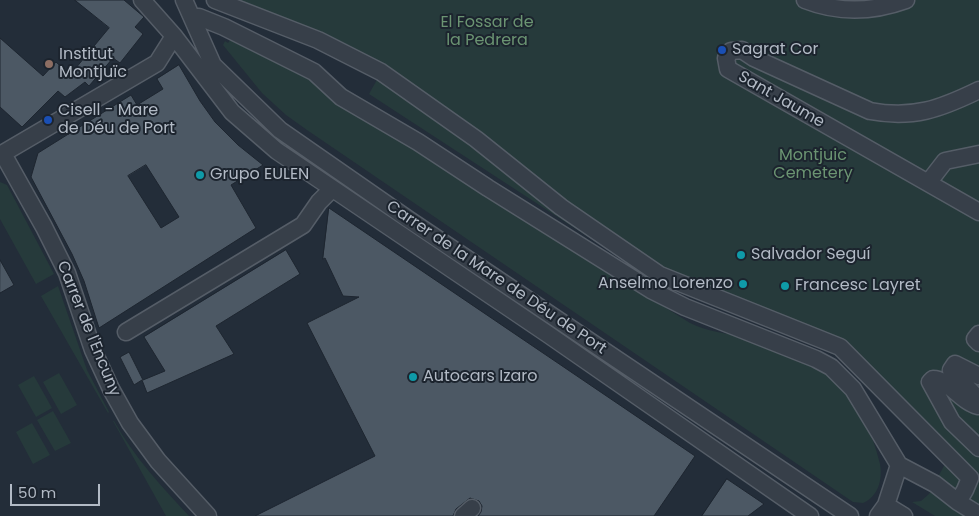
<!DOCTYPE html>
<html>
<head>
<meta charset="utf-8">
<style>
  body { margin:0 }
  #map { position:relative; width:979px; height:516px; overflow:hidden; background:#232d39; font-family:Poppins,sans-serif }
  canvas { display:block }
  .scale { position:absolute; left:10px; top:484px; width:90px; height:22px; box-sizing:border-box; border:2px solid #b2bac5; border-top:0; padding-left:6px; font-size:15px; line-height:18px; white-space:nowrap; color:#b2bac5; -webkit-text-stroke:4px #1c242e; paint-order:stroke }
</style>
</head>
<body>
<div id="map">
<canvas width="979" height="516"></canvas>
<div class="scale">50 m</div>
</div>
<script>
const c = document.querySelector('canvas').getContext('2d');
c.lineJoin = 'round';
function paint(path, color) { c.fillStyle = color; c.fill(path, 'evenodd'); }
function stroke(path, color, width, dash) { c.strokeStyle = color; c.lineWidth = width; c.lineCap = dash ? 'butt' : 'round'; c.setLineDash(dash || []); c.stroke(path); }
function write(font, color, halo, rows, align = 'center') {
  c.font = font + ' Poppins,sans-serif'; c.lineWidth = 4; c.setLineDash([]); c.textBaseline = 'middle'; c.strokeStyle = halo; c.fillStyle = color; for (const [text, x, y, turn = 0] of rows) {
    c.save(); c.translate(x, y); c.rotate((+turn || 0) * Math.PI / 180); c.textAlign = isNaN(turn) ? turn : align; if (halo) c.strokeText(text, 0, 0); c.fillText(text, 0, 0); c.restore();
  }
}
paint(new Path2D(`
  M229,0H979V516H935L912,502L921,501L929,494L946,462L840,358L818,346L659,283L369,94L384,67Z
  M231,39L314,78L521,217L690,323C708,332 727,333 746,338C757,341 767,347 778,351C789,356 802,359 813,365C849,385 871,425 880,464C883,479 878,497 863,503L853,502L307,130L286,115L262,93L223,45L225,41L228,43Z
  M0,182L7,185L54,274L36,284L0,219Z
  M58,286L87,370L109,412L108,413L41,296Z
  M59,373L77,405L61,414L43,382Z
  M34,376L52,408L36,417L18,385Z
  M53,411L71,443L55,451L37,420Z
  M113,421H114C134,457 161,486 189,516H166Z
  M32,423L50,455L33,464L16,432Z`), '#263a3b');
const building = new Path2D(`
  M75,0H124L144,17L135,27L143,34L120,63L113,58L89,86L85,82L65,97L58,91L22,127L0,107V38L43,76L56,62L70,75L109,28Z
  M179,65L200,101L215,122L238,145L263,165L231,185L256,228L99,328L84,281L72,254L31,177L38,153L131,95L137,105L163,89L157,79ZM146,165L179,217L161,228L128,176Z
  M329,208L695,456L654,516H478L481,512L482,506L479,501L470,498L456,509L453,516H255L375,456L307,323L359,297L343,296L325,258L323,259Z
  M286,250L300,274L216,326L234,354L147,393L142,380L134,385L120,357L129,352L143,380L165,371L144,337Z
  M0,260L14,285L0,293Z
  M727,479L764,504L748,516H702Z`);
paint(building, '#4c5864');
stroke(building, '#1e2630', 1);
const minor = new Path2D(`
  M142,0L174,36L232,112L277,151L549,335L810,516
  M184,0L213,65L280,130L408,219L850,516
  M215,0L318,40L381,72L476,139L561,207L660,275L840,347L970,478L965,490L958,502
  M805,0C838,13 873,12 906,0
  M192,17H199L224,27L314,72L341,97L418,142L488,188L651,290L685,307L816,359L831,367L853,389L899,465L886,505L878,516
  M979,90C940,109 913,119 870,111L754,58L742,50L731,51L726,58L728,69L979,212
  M3,154L44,227L67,273L93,350L111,389L130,423L158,461L208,516
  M0,155L157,63L174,36
  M928,183L945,161L979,154
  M126,332L303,225L319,202L332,189
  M979,334L975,339L979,343
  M979,376L955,364L951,370L979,400
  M979,402L978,406C961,402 948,379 933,379L930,382L952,422L979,448
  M899,465L935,484L958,502L979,515
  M886,505L904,516
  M463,516L472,508`);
stroke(minor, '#555d67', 19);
stroke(minor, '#373f49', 16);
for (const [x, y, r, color] of [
  [722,50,5,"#1a4fb4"],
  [49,64,5,"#8d6e63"],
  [48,120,5,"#1a4fb4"],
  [200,175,5,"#0f9aa8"],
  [741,255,5,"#0f9aa8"],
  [743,284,5,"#0f9aa8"],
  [785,286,5,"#0f9aa8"],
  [413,377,5,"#0f9aa8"]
]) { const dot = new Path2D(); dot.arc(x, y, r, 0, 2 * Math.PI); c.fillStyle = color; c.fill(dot); stroke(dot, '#1c242e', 2); }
write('16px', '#6b9472', '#1c242e', [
  ["El Fossar de",487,23],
  ["la Pedrera",487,41],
  ["Montjuic",813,156],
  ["Cemetery",813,174]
]);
write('16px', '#b2bac5', '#1c242e', [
  ["Sagrat Cor",732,50],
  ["Institut",59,55],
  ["Montjuïc",59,73],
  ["Cisell - Mare",58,111],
  ["de Déu de Port",58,129],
  ["Grupo EULEN",210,175],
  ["Salvador Seguí",751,255],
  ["Anselmo Lorenzo",733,284,"right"],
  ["Francesc Layret",795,286],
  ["Autocars Izaro",423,377]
], 'left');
write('16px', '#b2bac5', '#1c242e', [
  ["Sant Jaume",781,100,30],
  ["Carrer de la Mare de Déu de Port",496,278,34],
  ["Carrer de l'Encuny",88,329,68]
]);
</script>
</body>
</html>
